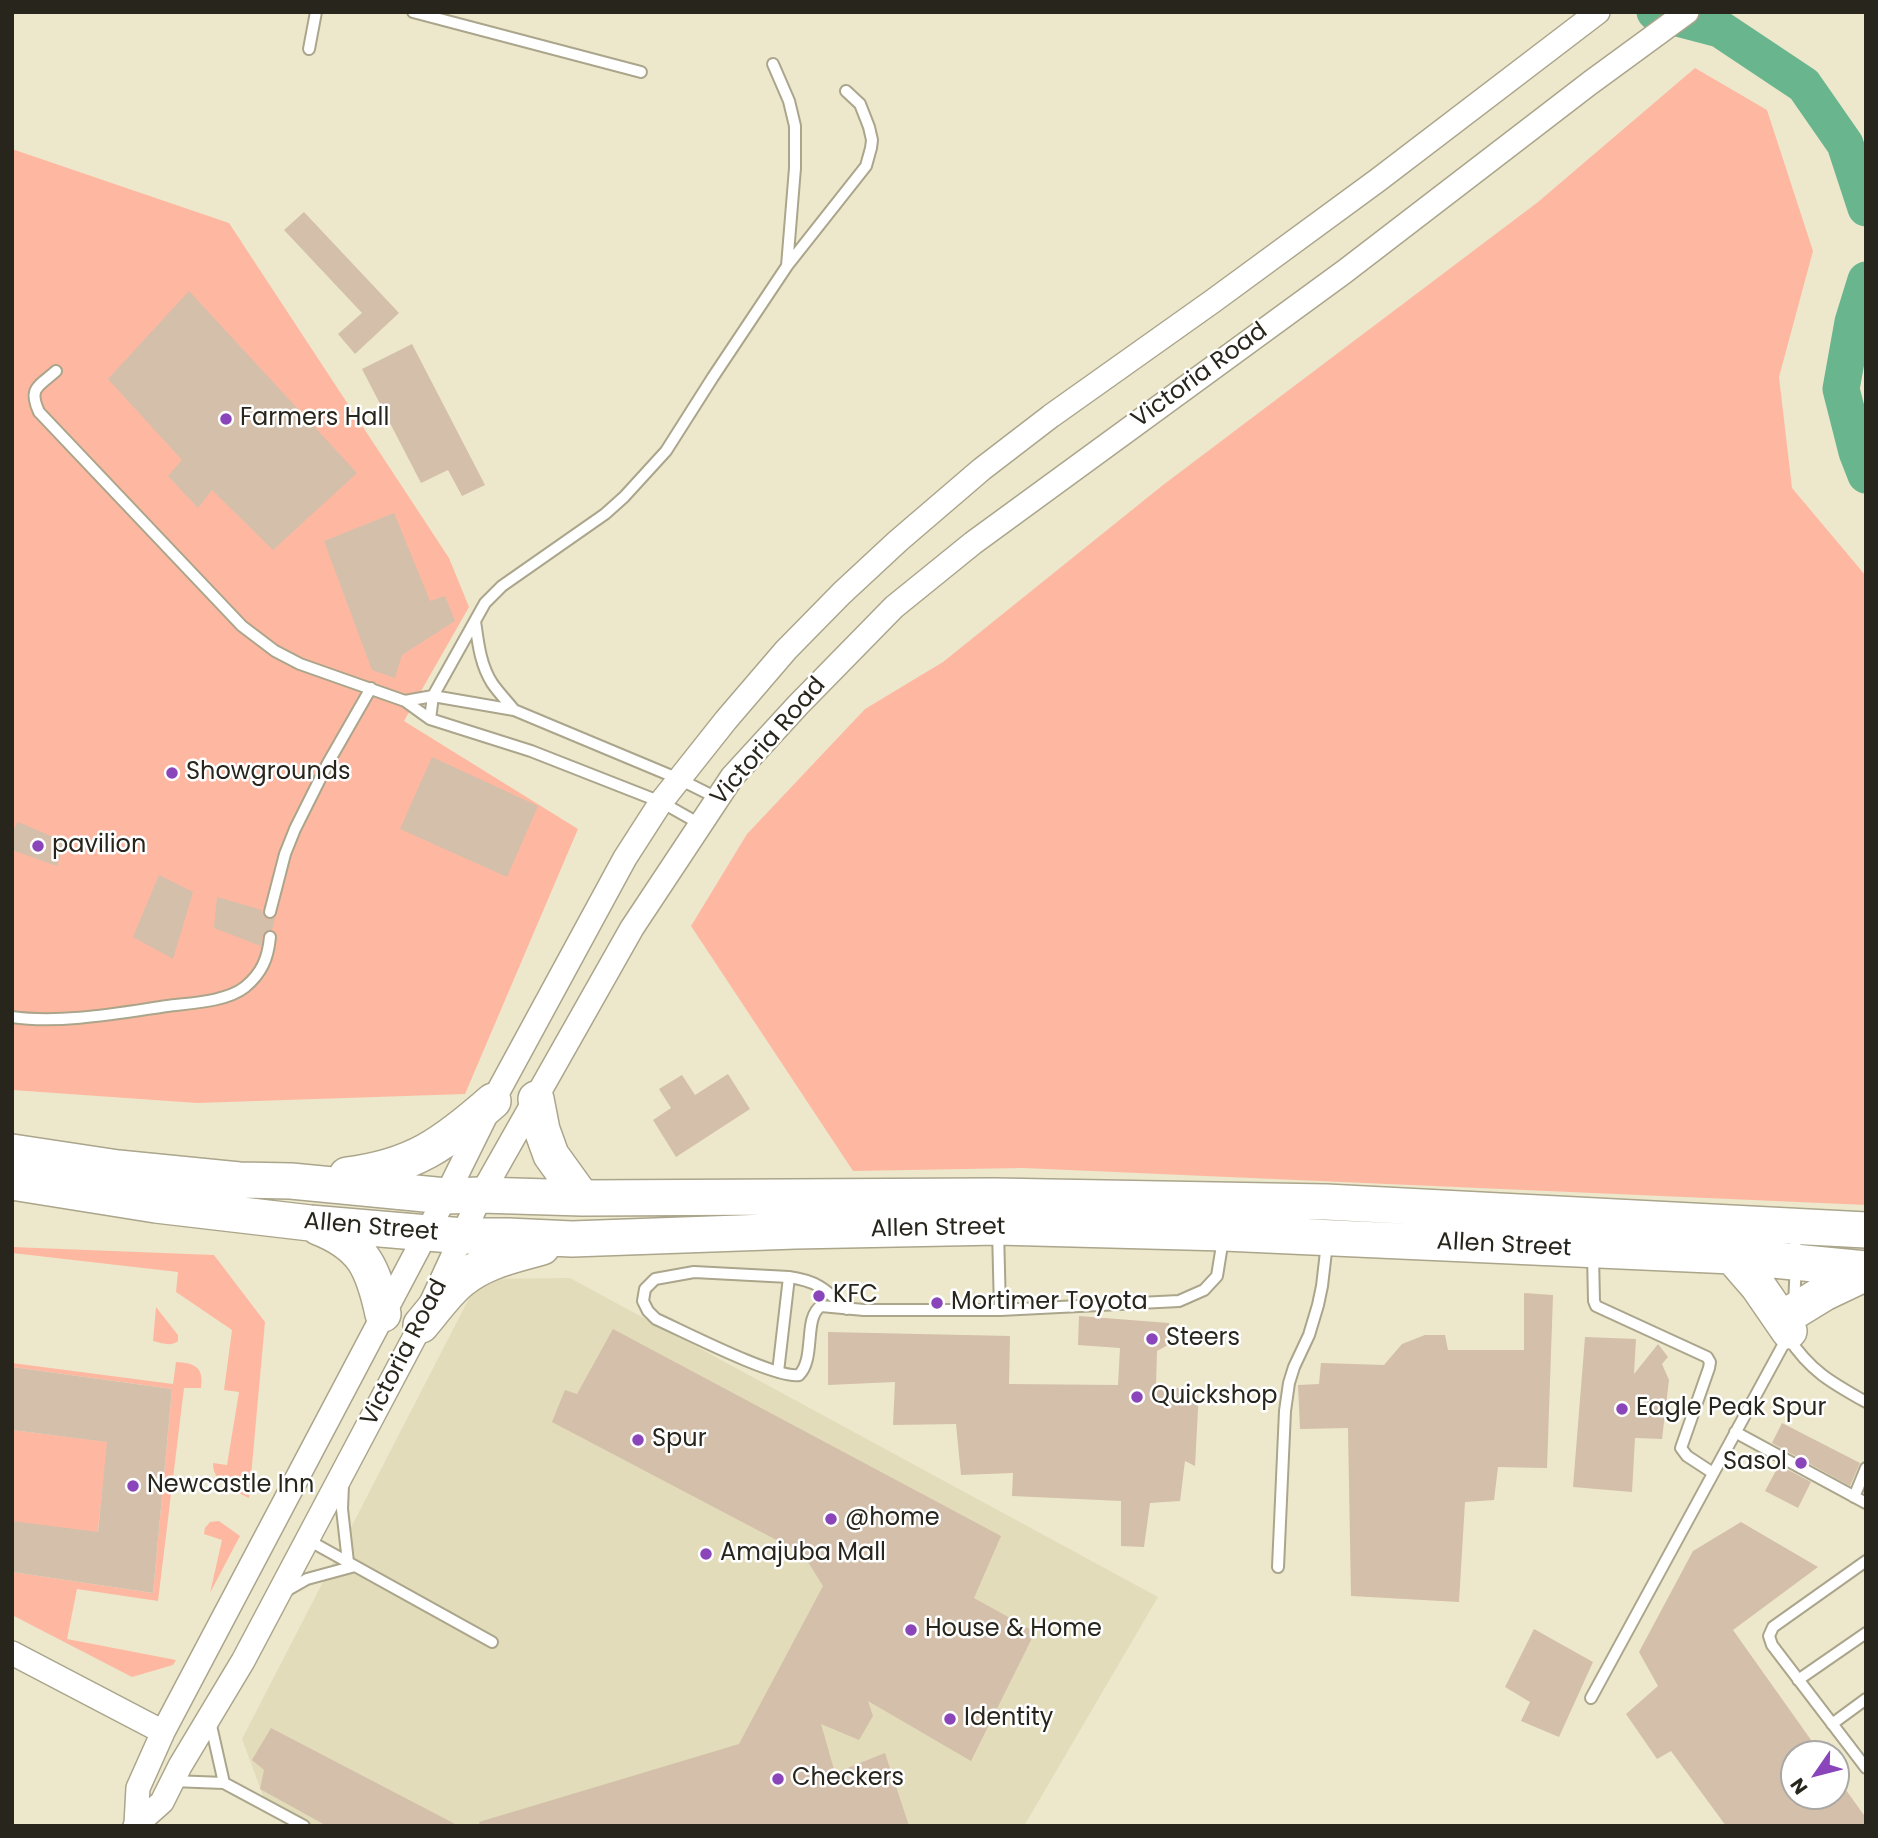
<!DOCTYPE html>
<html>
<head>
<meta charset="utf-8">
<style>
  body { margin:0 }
  #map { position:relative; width:1878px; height:1838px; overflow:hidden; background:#ede8cc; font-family:Poppins,sans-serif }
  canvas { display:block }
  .frame { position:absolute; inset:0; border:14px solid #28261c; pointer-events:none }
  .north { position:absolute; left:1780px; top:1740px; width:70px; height:70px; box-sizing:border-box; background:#fff; border:2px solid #a9a8a4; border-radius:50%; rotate:235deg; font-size:19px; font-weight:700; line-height:28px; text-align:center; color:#28261c }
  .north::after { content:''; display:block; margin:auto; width:24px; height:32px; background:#8945b9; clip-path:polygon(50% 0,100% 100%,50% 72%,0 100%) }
</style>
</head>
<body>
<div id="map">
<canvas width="1878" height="1838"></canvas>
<div class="frame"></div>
<div class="north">N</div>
</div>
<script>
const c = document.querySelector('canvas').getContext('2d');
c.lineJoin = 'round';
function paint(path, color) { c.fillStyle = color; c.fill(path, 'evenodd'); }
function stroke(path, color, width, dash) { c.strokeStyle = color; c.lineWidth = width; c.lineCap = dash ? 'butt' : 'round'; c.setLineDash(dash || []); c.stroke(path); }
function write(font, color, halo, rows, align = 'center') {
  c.font = font + ' Poppins,sans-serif'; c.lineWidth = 5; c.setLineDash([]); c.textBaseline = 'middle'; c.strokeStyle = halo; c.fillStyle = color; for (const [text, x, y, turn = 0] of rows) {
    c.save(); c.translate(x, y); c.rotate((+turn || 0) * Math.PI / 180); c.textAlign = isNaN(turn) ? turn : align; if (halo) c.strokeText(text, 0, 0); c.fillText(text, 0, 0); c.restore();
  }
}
paint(new Path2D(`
  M570,1278L1158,1597L1024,1826H313L265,1801L242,1739L479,1279Z`), '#e2dcba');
paint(new Path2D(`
  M1695,68L1767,110L1813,251L1779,377L1792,488L1866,576V1205L1023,1168L853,1171L691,926L747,834L865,709L943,662L1163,485L1538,202Z
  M12,149L229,223L449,558L469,607L404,721L578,829L465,1094L197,1103L12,1090Z
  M12,1247L214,1255L265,1322L249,1498C233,1490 213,1484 213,1463L227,1465L239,1392L224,1390L232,1330L176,1292L178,1272L12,1253Z
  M156,1307L178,1335V1341C171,1347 161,1343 153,1341Z
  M176,1362C195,1363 204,1367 201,1388H184L158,1601L77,1589L67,1639L176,1660L173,1665L132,1677L12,1615V1572L153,1593L172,1389L12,1367V1363L173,1384Z
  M12,1430L126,1444L107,1450L95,1556L12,1521Z
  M219,1521L240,1536L210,1593L222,1540L204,1534L205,1528L210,1522Z`), '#feb8a1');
stroke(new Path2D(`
  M1655,12L1720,29L1804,85L1845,144L1866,208
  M1866,280L1853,322L1841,389L1857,452L1866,475`), '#69b58d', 37);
paint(new Path2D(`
  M304,212L399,313L355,354L338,334L362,313L284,230Z
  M189,291L357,473L273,550L212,490L198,508L168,476L182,460L108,379Z
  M412,344L485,485L462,496L448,470L421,483L362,369Z
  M394,513L430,601L445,596L455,621L402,655L395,678L372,670L324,541Z
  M432,757L538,806L507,877L400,829Z
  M18,822L65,842L57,866L12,850V832Z
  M159,875L193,892L173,959L133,937Z
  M217,897L262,910L263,915L267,919L275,918L272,930H268L263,933L261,946L214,928Z
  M728,1074L750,1109L676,1157L653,1120L671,1108L659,1089L682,1075L695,1095Z
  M1524,1293L1553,1295L1547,1468L1498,1467L1494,1500L1465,1502L1459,1602L1351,1596L1348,1428L1300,1429L1298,1385L1319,1384L1321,1363L1384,1365L1402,1344L1425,1335H1445L1448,1350H1524Z
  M1079,1316L1169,1323L1168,1345L1157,1351L1156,1387L1199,1389L1195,1466L1185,1461L1180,1501L1150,1503L1144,1547L1121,1546V1501L1012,1496L1013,1473L961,1475L956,1424L893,1425L895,1382L828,1385V1332L1010,1336L1009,1384L1118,1385L1120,1348L1078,1345Z
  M613,1329L1001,1536L974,1598L1035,1632L971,1761L868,1701L873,1716L859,1740L821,1724L835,1773L885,1753L909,1826H480L479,1822L739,1744L823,1586L803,1554L552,1422L565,1390L577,1394Z
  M1585,1337L1636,1339L1634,1374L1658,1344L1668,1357L1662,1364L1669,1380L1662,1439L1635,1438L1632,1492L1573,1487Z
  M12,1367L172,1389L153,1593L12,1572V1521L98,1532L107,1442L12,1430Z
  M1782,1423L1860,1463L1850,1486L1772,1443Z
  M1779,1465L1811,1482L1798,1508L1765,1491Z
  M1741,1522L1818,1567L1733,1630L1821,1754H1794V1796H1836V1776L1866,1818V1826H1726L1671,1751L1657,1759L1626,1714L1658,1686L1639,1652L1693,1551Z
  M1534,1629L1593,1662L1559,1737L1521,1721L1530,1702L1505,1687Z
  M271,1728L459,1826H327L260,1789L264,1770L252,1760Z`), '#d3bfaa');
const lane = new Path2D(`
  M413,12L641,72
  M309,49L316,12
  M773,64L789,101L795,126V168L787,266
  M56,371C38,387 28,388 39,412L242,626L275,651L300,664L405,701L430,719L531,751L661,802L700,824
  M475,621C478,642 480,664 492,683C498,692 507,701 514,710
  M405,701L433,696L514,710L679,779L717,798
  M430,719L433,696L485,603L502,586L605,514L624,497L666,451L713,377L787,266L866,166L871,148L872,140L869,127L860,104L846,91
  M270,912L285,854L295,829L328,763L371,688
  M12,1017C61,1024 119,1013 167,1006C190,1003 226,1002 245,987C262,973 268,958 270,937
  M998,1230L1000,1310
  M1593,1255L1594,1301L1596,1306L1707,1357L1710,1362L1709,1368L1681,1448L1687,1456L1713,1473
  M1794,1305L1796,1262L1795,1230
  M847,1309C826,1290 818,1281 789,1277L694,1272L655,1279L645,1289L643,1301L648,1311L656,1319C683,1331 776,1379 799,1375C816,1358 803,1318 821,1306L864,1310H1000L1179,1301L1204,1290L1217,1276L1223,1239
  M1788,1337C1810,1371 1832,1383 1866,1402
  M778,1372L789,1277
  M1735,1432L1866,1503
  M343,1484L342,1509L348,1562
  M1854,1497L1866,1468
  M308,1540L492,1642
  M1866,1561L1773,1627L1769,1636L1772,1645L1866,1768
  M1278,1567L1285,1411L1289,1383L1294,1367L1309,1335L1318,1305L1322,1286L1327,1243
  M286,1591L307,1579L355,1566
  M1798,1680L1866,1633
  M1591,1698L1788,1336
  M210,1721L224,1783
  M1832,1724L1866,1699
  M172,1781L224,1783L304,1826`);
const street = new Path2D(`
  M12,1653L163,1732
  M136,1824L138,1788L163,1732L446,1196L493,1101L625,858L661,802L726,720L786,650L842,593L898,541L982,469L1051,416L1213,301L1378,180L1598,12
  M135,1826L162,1802L180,1766L243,1661L421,1325L481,1195L632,928L732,777L798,705L894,607L973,543L1344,272L1590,83L1687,12`);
const primary = new Path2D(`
  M536,1099L542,1130L551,1155L582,1198
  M12,1152L118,1168L239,1180L291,1181L446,1196L481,1195L582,1198L994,1196L1326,1202L1866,1230
  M347,1175C413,1167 444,1144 493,1101
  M12,1182L156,1205L310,1223L463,1236H508L572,1239L795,1231L998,1227L1224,1233L1732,1256L1866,1269
  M318,1227C364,1245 373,1268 383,1314
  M1732,1256L1758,1286L1789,1331
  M1793,1312L1824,1293L1866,1273
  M421,1325C434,1310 446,1292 461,1280C484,1261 514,1255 542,1247`);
stroke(lane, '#aaa58b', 14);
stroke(street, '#aaa58b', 26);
stroke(primary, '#aaa58b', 38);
stroke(lane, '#fff', 10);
stroke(street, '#fff', 23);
stroke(primary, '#fff', 35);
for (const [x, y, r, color] of [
  [226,419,7,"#8945b9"],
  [172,773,7,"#8945b9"],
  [38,846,7,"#8945b9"],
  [819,1296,7,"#8945b9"],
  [937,1303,7,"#8945b9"],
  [1152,1339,7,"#8945b9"],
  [1137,1397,7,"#8945b9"],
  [1622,1409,7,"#8945b9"],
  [638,1440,7,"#8945b9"],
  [1801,1463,7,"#8945b9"],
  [133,1486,7,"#8945b9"],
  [831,1519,7,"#8945b9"],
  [706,1554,7,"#8945b9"],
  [911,1630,7,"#8945b9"],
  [950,1719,7,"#8945b9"],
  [778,1779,7,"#8945b9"]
]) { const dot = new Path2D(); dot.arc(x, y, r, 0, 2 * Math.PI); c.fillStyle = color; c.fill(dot); stroke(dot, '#fff', 2.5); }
write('24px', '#28261c', '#fff', [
  ["Victoria Road",1200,376,-36],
  ["Victoria Road",769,742,-49],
  ["Allen Street",371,1228,5],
  ["Allen Street",938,1229,-1],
  ["Allen Street",1504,1246,3],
  ["Victoria Road",405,1353,-63]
]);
write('24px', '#28261c', '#fff', [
  ["Farmers Hall",240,419],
  ["Showgrounds",186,773],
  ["pavilion",52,846],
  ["KFC",833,1296],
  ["Mortimer Toyota",951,1303],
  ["Steers",1166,1339],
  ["Quickshop",1151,1397],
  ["Eagle Peak Spur",1636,1409],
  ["Spur",652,1440],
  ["Sasol",1787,1463,"right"],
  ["Newcastle Inn",147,1486],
  ["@home",845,1519],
  ["Amajuba Mall",720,1554],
  ["House & Home",925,1630],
  ["Identity",964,1719],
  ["Checkers",792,1779]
], 'left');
</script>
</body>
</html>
